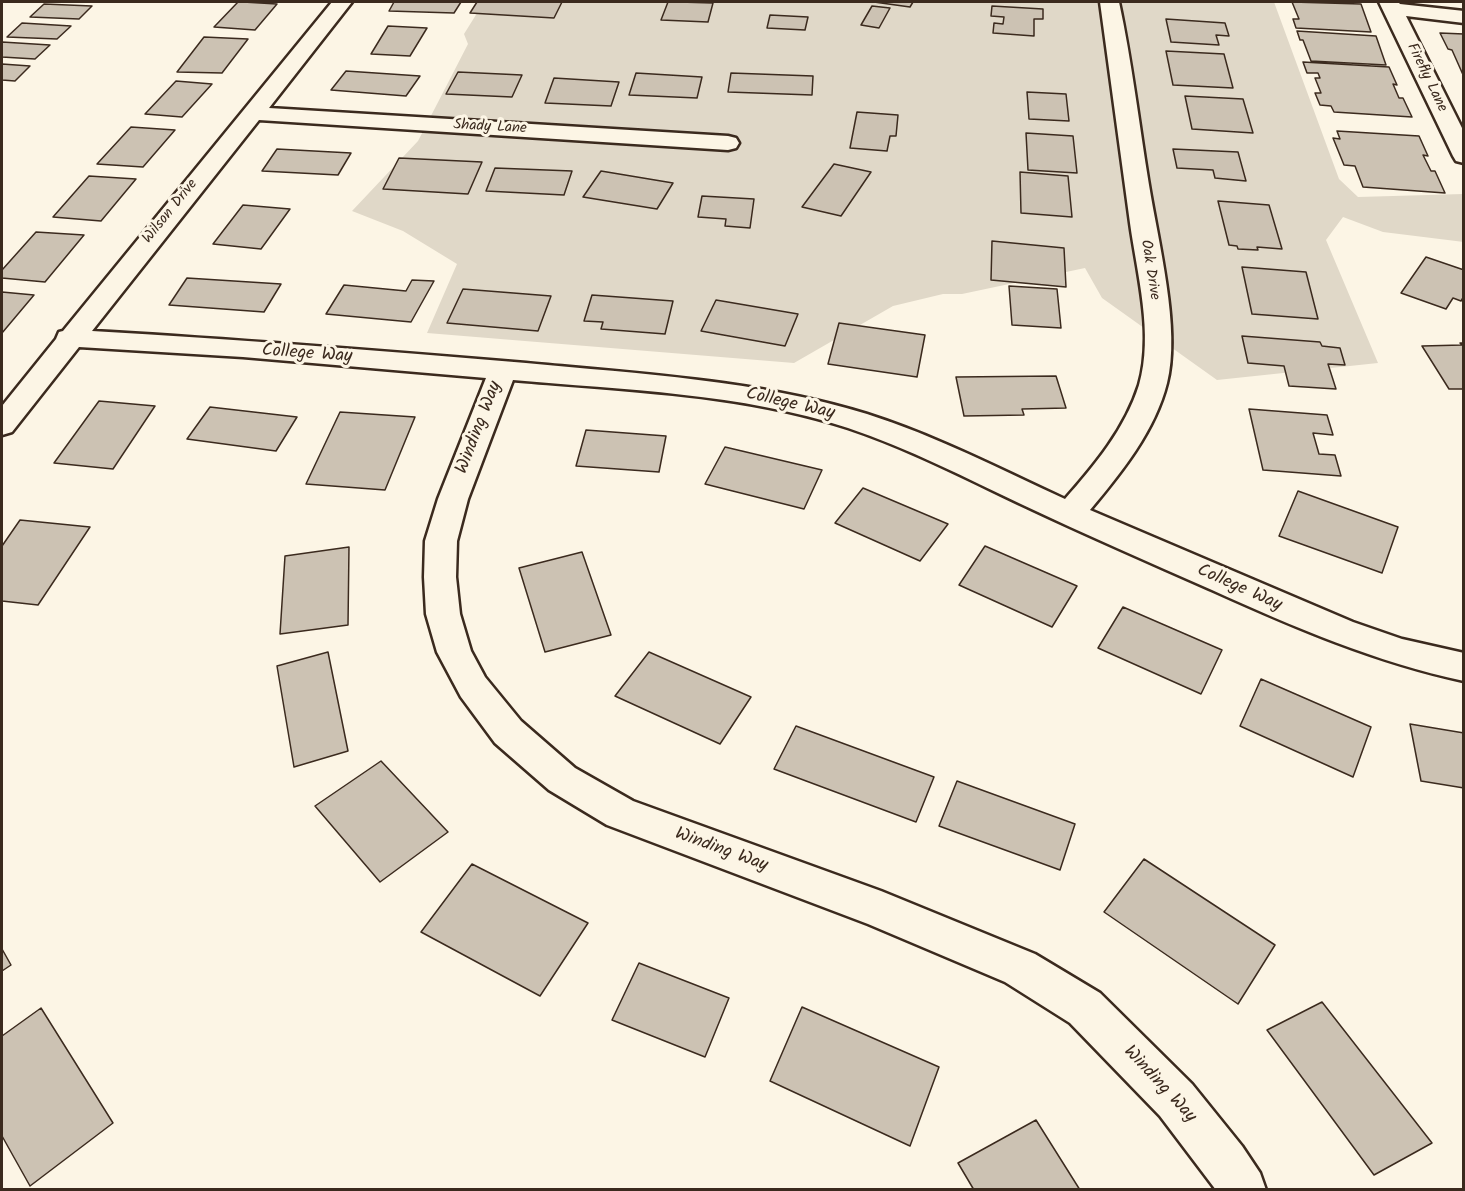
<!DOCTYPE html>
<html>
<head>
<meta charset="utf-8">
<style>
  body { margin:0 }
  #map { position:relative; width:1465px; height:1191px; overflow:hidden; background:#fcf5e5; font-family:Kalam,sans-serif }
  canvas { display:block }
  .frame { position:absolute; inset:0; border:3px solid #3b2a1e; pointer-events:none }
</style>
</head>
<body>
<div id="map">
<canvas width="1465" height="1191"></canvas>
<div class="frame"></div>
</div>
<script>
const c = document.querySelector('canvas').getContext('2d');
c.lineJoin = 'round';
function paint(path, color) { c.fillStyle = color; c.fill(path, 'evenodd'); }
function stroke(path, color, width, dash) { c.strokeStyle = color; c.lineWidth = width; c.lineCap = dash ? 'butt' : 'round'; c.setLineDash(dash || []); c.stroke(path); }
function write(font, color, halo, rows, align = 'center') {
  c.font = font + ' Kalam,sans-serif'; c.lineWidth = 6; c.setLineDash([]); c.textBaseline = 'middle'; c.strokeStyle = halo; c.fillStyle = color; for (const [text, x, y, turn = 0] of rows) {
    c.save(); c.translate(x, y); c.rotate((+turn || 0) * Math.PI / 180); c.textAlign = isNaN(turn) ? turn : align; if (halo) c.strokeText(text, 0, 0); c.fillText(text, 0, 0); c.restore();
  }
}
paint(new Path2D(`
  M484,2H1274L1339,179L1358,197L1463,194L1464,242L1383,232L1343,217L1326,240L1378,363L1217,380L1102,298L1085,268L962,294H943L893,306L794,363L427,333L457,264L403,231L352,211L418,141L468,44L464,34Z`), '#e0d8c8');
const building = new Path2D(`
  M238,2H243L277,4L255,30L214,27Z
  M394,2H461L454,13L389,11Z
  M477,2H562L554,18L470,13Z
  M668,2H679L713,3L708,22L661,20Z
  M874,2H913L910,7Z
  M1292,2L1361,4L1371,32L1296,28L1293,19H1299Z
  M44,4L92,6L79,19L30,17Z
  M872,6L890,8L879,28L861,25Z
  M992,6L1043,9V19H1034V36L993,33L994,23L1003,24L1004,17L991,16Z
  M770,15L808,17L805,30L767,28Z
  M1166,19L1225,23L1229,36L1216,35L1219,45L1171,42Z
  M22,23L71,26L57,39L7,37Z
  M388,26L427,28L410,56L371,54Z
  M1297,31L1376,36L1386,65L1311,61L1303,40H1300Z
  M1440,33L1464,34V77L1452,50L1448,49Z
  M204,37L248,39L222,73L177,72Z
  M2,42L50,45L35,59L2,57Z
  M1166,51L1224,54L1233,88L1173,85Z
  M1303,62L1389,67L1397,85L1393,84L1399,98H1403L1412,117L1334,112L1331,106L1320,105L1315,93H1321L1315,78H1320L1318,73H1307Z
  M2,64L30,66L15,81L2,80Z
  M346,71L420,76L406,96L331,90Z
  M458,72L522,75L512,97L446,94Z
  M636,73L702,77L697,98L629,95Z
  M731,73L813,76L812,95L728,92Z
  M554,78L619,82L611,106L545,103Z
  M176,81L212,84L182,117L145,114Z
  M1027,92L1066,94L1069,121L1029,119Z
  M1185,96L1243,99L1253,133L1192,129Z
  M857,112L898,115L896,136H890L887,151L850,148Z
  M131,127L175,130L143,167L97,164Z
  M1337,131L1419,136L1428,156L1423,155L1431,171H1435L1445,193L1363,187L1355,166L1344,165L1333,138L1340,139Z
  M1026,133L1073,136L1077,173L1028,170Z
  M277,149L351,153L338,175L262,171Z
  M1173,149L1238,152L1246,181L1215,178L1213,170L1177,168Z
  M399,158L482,162L468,194L383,189Z
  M834,164L871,172L841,216L802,207Z
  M495,168L572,171L564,195L486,191Z
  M601,171L673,183L657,209L583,197Z
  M1020,172L1068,176L1072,217L1021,213Z
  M89,176L136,179L101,221L53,217Z
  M702,196L754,199L750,228L725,226L726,219L698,217Z
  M1218,201L1269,205L1282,249L1257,247L1258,250L1238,249L1237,246L1229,245Z
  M243,205L290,209L261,249L213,244Z
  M36,232L84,235L45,282L2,278V270Z
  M992,241L1064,248L1066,287L991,280Z
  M1426,257L1464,270V296L1461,301L1453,298L1446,309L1401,293Z
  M1242,267L1306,272L1318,319L1252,314Z
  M187,278L281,284L264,312L169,305Z
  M412,280L434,281L411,322L326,314L344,285L406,291Z
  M1009,286L1057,289L1061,328L1012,325Z
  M463,289L551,296L538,331L447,323Z
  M2,292L34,295L2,333Z
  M592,295L673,301L665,334L601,329L603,322L584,321Z
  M716,300L798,314L785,346L701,331Z
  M839,323L925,335L917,377L828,364Z
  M1242,336L1320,342L1322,346L1340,348L1345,365L1328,364L1336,389L1289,386L1284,366L1248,363Z
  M1460,343H1464V389H1449L1422,346L1462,345Z
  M1056,376L1066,408L1022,409L1024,415L964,416L956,377Z
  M99,401L155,406L113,469L54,463Z
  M210,407L297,417L276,451L187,439Z
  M1249,409L1327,415L1333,435L1313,433L1319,454L1335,455L1341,476L1263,470Z
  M340,412L415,417L385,490L306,484Z
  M586,430L666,436L659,472L576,466Z
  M725,447L822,470L804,509L705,484Z
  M863,488L948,524L920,561L835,523Z
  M1298,491L1398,527L1382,573L1279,536Z
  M20,520L90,527L38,605L2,601V546Z
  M985,546L1077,586L1052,627L959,585Z
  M349,547L348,625L280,634L285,556Z
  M582,552L611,635L545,652L519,568Z
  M1123,607L1222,650L1201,694L1098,648Z
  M328,652L348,751L294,767L277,666Z
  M649,652L751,697L720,744L615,696Z
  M1261,679L1371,727L1353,777L1240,726Z
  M1410,724L1464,733V788L1421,781Z
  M796,726L934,777L916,822L774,769Z
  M381,761L448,832L380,882L315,806Z
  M957,781L1075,824L1060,870L939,826Z
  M1144,859L1275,945L1238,1004L1104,912Z
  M472,864L588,923L540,996L421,932Z
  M2,949L11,965L2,971Z
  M639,963L729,998L705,1057L612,1020Z
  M1322,1002L1432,1143L1374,1175L1267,1030Z
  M802,1007L939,1067L910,1146L770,1081Z
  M41,1008L113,1123L30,1186L2,1136V1036Z
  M1036,1120L1080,1190H974L958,1163Z`);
paint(building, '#ccc2b3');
stroke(building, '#3b2a1e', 1.5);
const minor = new Path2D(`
  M332,2H352L269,108L728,136L736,138L739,143L736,148L728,150L259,120L92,331C237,339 382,351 526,363C641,374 757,380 867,414C936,436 1000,469 1065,499C1095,465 1125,429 1139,385C1154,334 1137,274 1130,223C1120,149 1110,76 1100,2H1119C1132,62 1139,124 1149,185C1158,241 1181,330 1167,383C1155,431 1121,473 1090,510L1353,622L1402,639L1464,653V681C1375,662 1294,627 1212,590C1149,562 1086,535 1023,505C966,478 908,448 848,428C741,393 624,390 513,380L468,499L457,541L456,577L460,614L471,651L485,677L521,721L575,768L633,801L881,891L1035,954L1100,993L1192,1084L1242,1146L1260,1173L1266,1190H1216L1160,1116L1070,1023L1005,982L868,924L607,825L549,790L495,743L461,697L437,652L426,614L424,577L425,541L438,499L486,378L243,357L79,347L12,432L2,435V406L56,339L59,332L63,331Z
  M1379,2H1398L1400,4L1464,11V23L1406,16L1464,132V163L1456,161L1453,156Z`);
stroke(minor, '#3b2a1e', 5);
paint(minor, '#fcf5e5');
write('15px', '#3b2a1e', '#fcf5e5', [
  ["Firefly Lane",1426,78,64],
  ["Shady Lane",490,128,3],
  ["Wilson Drive",171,212,-51],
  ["Oak Drive",1149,270,81]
]);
write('18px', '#3b2a1e', '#fcf5e5', [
  ["College Way",307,355,4],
  ["College Way",790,405,13],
  ["Winding Way",480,428,-69],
  ["College Way",1239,589,24],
  ["Winding Way",721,851,20],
  ["Winding Way",1159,1085,47]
]);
</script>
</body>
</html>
